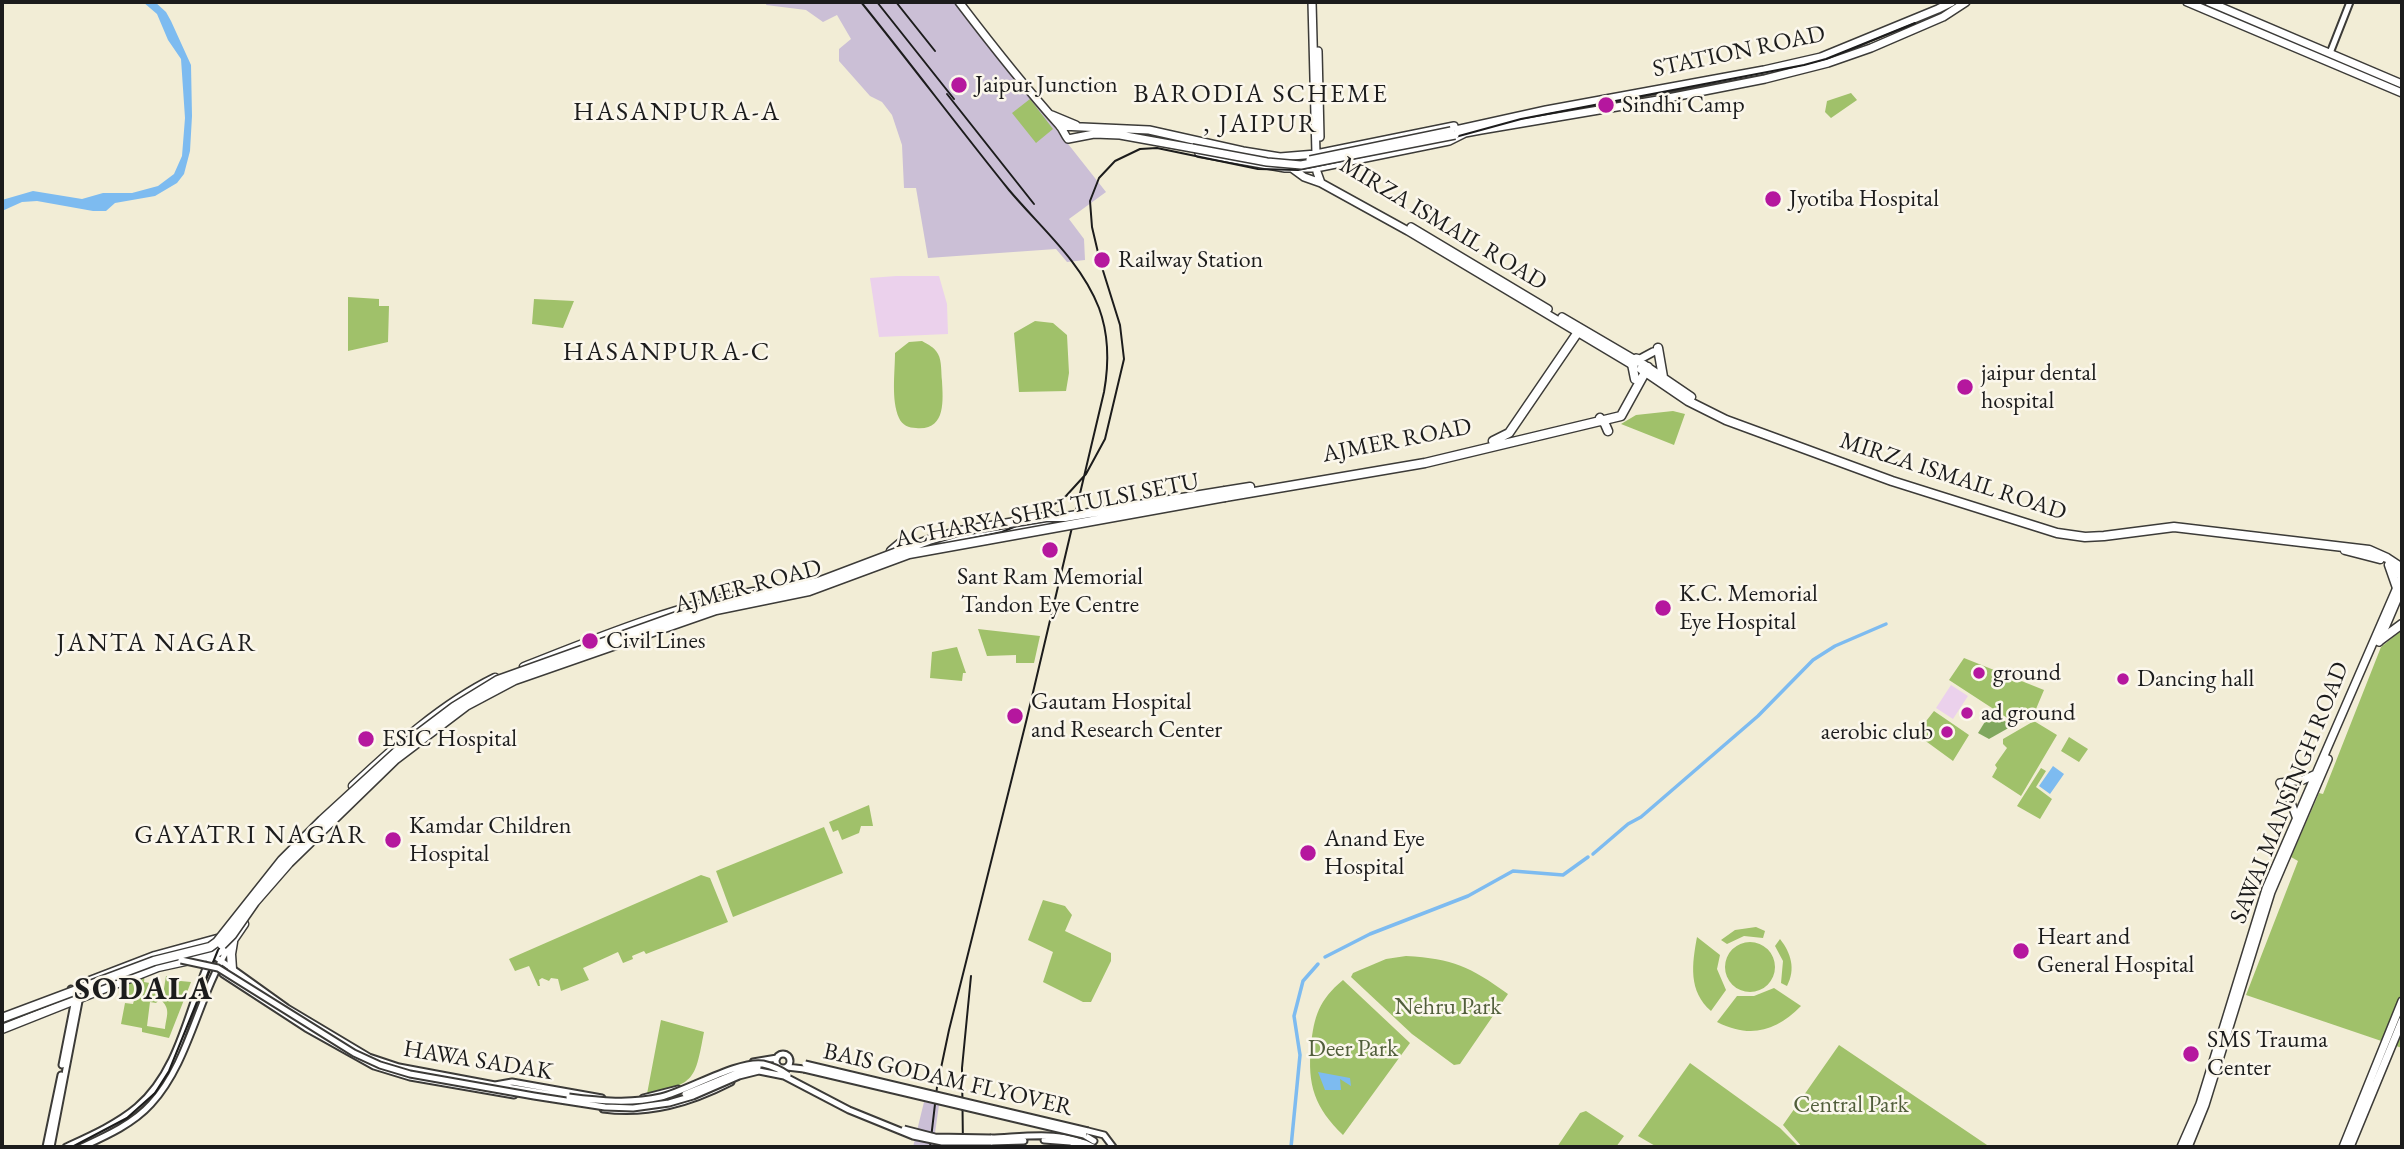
<!DOCTYPE html>
<html>
<head>
<meta charset="utf-8">
<style>
  body { margin:0 }
  #map { position:relative; width:2404px; height:1149px; overflow:hidden; background:#f2edd6; font-family:"EB Garamond",serif }
  canvas { display:block }
  .frame { position:absolute; inset:0; border:4px solid #1c1c1c; pointer-events:none }
</style>
</head>
<body>
<div id="map">
<canvas width="2404" height="1149"></canvas>
<div class="frame"></div>
</div>
<script>
const c = document.querySelector('canvas').getContext('2d');
c.lineJoin = 'round';
function paint(path, color) { c.fillStyle = color; c.fill(path, 'evenodd'); }
function stroke(path, color, width, dash) { c.strokeStyle = color; c.lineWidth = width; c.lineCap = dash ? 'butt' : 'round'; c.setLineDash(dash || []); c.stroke(path); }
function write(font, color, halo, rows, align = 'center') {
  c.font = font + ' "EB Garamond",serif'; c.lineWidth = 5; c.setLineDash([]); c.textBaseline = 'middle'; c.strokeStyle = halo; c.fillStyle = color; for (const [text, x, y, turn = 0] of rows) {
    c.save(); c.translate(x, y); c.rotate((+turn || 0) * Math.PI / 180); c.textAlign = isNaN(turn) ? turn : align; if (halo) c.strokeText(text, 0, 0); c.fillText(text, 0, 0); c.restore();
  }
}
paint(new Path2D(`
  M896,276H939L947,304L948,334L879,337L870,278Z
  M1951,685L1968,696L1953,719L1936,708Z`), '#ebd1ec');
paint(new Path2D(`
  M767,2H956L1106,192L1069,219L1084,239L1085,260L1067,262L1056,249L928,258L916,188H904L902,145L892,115L882,102L870,96L839,61V49L851,39L837,15L823,22L806,10L766,5Z
  M924,1102L939,1105L933,1147H913Z`), '#cbbfd6');
paint(new Path2D(`
  M1851,93L1857,100L1831,118L1825,112L1827,101Z
  M1030,99L1053,129L1036,143L1012,113Z
  M348,297L379,299V306H389L388,342L348,351Z
  M534,299L574,301L563,328L532,324Z
  M1035,321L1053,323L1067,335L1069,373L1066,391L1019,392L1014,333Z
  M922,341C929,345 934,347 938,354C942,361 941,373 942,381C943,401 946,431 916,428C909,428 902,425 899,418C891,400 895,373 895,353L909,342Z
  M1673,411L1685,414L1674,445L1621,424L1636,415Z
  M978,629L1040,636L1034,663H1016V655L987,656Z
  M2402,630V1048L2246,995L2298,861L2291,857L2319,793L2323,794L2381,647Z
  M957,647L966,673H963L962,681L930,678L932,652Z
  M1964,658L2044,690L2036,709L2015,723L1949,680Z
  M1934,711L1969,735L1953,761L1916,734Z
  M2034,721L2057,735L2021,796L1992,777L1997,768L1995,765L2007,748L2003,744V739Z
  M2069,737L2088,749L2079,762L2061,751Z
  M2041,768L2046,771L2036,787L2052,799L2040,819L2017,806Z
  M869,805L873,826H861L859,833L842,840L838,830L833,832L829,822Z
  M824,827L843,873L733,917L716,871Z
  M701,875L710,878L728,922L646,954L644,951L632,956L633,959L623,963L618,952L583,968L589,980L561,991L558,979L551,978L549,981L542,978L539,980L540,986H538L529,966L515,971L509,959Z
  M1043,900L1065,906L1072,915L1065,931L1111,953V961L1091,1002H1083L1043,982L1053,952L1028,940Z
  M1756,927L1765,931L1763,938L1744,936L1727,944L1721,940L1735,930Z
  M1697,937L1720,955L1717,969L1726,990L1711,1011C1688,991 1692,964 1697,937Z
  M1780,939C1791,953 1796,969 1787,986L1781,983L1783,961L1775,946Z
  M1725 967a25 25 0 1 1 50 0a25 25 0 1 1-50 0Z
  M1406,956C1454,959 1469,966 1508,994L1460,1064L1454,1065L1412,1034L1351,977L1353,973L1386,959Z
  M145,972L144,982L161,985L159,1000L156,1003L150,1002L147,1026L165,1029C166,1017 171,1010 162,1001L166,976H170V980L191,982L169,1038L142,1032V1028L121,1024L125,1003L133,1004L134,1000L126,998L129,979Z
  M1343,980L1410,1043L1343,1135C1315,1108 1307,1085 1311,1046C1314,1016 1319,1000 1343,980Z
  M1774,988L1801,1006C1776,1031 1751,1039 1717,1022L1737,996H1754Z
  M661,1020L704,1032C695,1079 696,1084 647,1094Z
  M1839,1045L1990,1147H1802L1783,1125Z
  M1690,1063L1780,1128L1799,1147H1657L1638,1136Z
  M1586,1111L1624,1136L1616,1147H1557L1580,1113Z`), '#a0c16a');
paint(new Path2D(`
  M1991,712L2012,726L1989,739L1978,733Z`), '#80a75e');
paint(new Path2D(`
  M143,2H155L166,12L171,21L191,65L192,116L190,151L184,174L177,183L155,196L115,203L106,211H93L37,201L22,202L2,211V200L33,191L82,199L103,193H132L158,186L174,174L182,156L185,118L181,59L168,40L157,14Z
  M2053,766L2064,774L2050,794L2039,786Z
  M1318,1072L1350,1078L1351,1086L1340,1079L1341,1090H1325Z`), '#7dbbf0');
stroke(new Path2D(`
  M1593,854L1628,824L1641,817L1758,716L1813,660L1835,646L1886,624
  M1325,957L1370,934L1468,896L1513,871L1563,875L1588,857
  M1291,1147L1300,1055L1294,1016L1303,981L1318,964`), '#7dbbf0', 3.5);
const secondary = new Path2D(`
  M2330,53L2350,2
  M213,955L287,1008L369,1057L399,1067L495,1085L512,1082L602,1098
  M223,974L306,1028L374,1066L410,1077L514,1095
  M776 1061a7 7 0 1 1 14 0a7 7 0 1 1-14 0Z
  M753,1062L777,1058
  M62,1065L74,1004L71,989
  M787,1067L804,1069
  M501,1086L569,1097
  M643,1098L678,1089
  M602,1104L622,1105
  M603,1109C649,1115 690,1103 731,1082
  M1088,1131L1104,1135L1113,1147
  M1084,1135L1094,1141
  M991,1138C1024,1137 1063,1130 1093,1147
  M1044,1140L1070,1142L1085,1147
  M991,1142L1024,1141
  M46,1147L61,1075
  M51,1147L80,996
  M66,1147C90,1136 117,1124 137,1107C179,1071 188,1010 209,961L215,957
  M82,1147C106,1136 133,1124 151,1104C189,1063 198,997 228,949`);
const primary = new Path2D(`
  M959,2C991,44 1024,86 1059,125C1063,129 1064,134 1068,139L1094,134L1120,135L1192,148
  M1312,2L1316,154L1317,172L1321,183L1408,231L1634,366
  M2187,2L2402,93
  M2209,2L2402,84
  M1318,51L1320,137
  M1052,115L1076,125
  M1060,126L1149,130L1243,151L1280,157L1316,154L1454,126
  M1451,131L1546,110L1764,70L1821,57L1938,9L1952,2
  M1199,153L1285,168H1317
  M1321,167L1449,141L1465,133L1481,130L1658,100L1765,79L1828,63L1871,48L1943,17L1966,2
  M1293,169L1304,177L1321,183
  M1411,227L1548,309
  M1562,317L1644,365
  M1636,358L1640,359L1653,352
  M2379,642L2402,588
  M2280,783L2290,800L2297,819
  M2280,783L2303,780L2316,774
  M2181,1147L2200,1104L2266,889L2402,576
  M2188,1147L2205,1105L2271,892L2328,759
  M2343,1147L2402,1001
  M2350,1147L2402,1021`);
const trunk = new Path2D(`
  M1658,348L1663,377
  M1632,364L1635,379
  M1644,365L1691,397
  M1641,369L1688,401L1726,420L1892,481L2057,533L2085,537L2104,536L2174,527L2369,550L2387,558L2402,568
  M1600,418L1605,424L1608,431
  M1493,441L1509,433L1578,332
  M1225,491L1250,487
  M1225,497L1425,463L1621,416L1648,367
  M921,546L992,530L1055,519
  M2345,550L2380,559
  M891,551L903,541
  M2389,565L2397,588
  M2391,566L2402,576
  M2379,641L2402,624
  M524,667C598,638 675,606 754,592
  M353,786C396,746 442,704 495,678
  M232,969L231,954L233,942
  M90,981L155,956L217,939
  M2,1029L158,967L213,955L229,946L244,924`);
stroke(secondary, '#3c3b38', 9);
stroke(primary, '#3c3b38', 10);
stroke(trunk, '#3c3b38', 11);
stroke(secondary, '#fff', 5);
stroke(primary, '#fff', 7);
stroke(trunk, '#fff', 8);
stroke(new Path2D(`
  M861,2C911,64 959,128 1009,190C1040,227 1081,261 1099,308C1109,335 1109,364 1104,392L1026,722L949,1030L937,1087L930,1147
  M877,2L954,99
  M896,2L935,51
  M947,94L1034,204
  M72,1147L127,1118L155,1093L169,1071L218,950L270,878L335,811L401,749L460,706L514,677L706,608L802,589L899,554L1002,532L1035,518L1066,496L1086,474L1105,439L1124,359L1120,325L1100,261L1092,227L1090,201L1099,178L1115,161L1140,149L1157,148L1258,169L1298,170L1448,139L1521,119L1804,65L1826,59L1915,23
  M963,1147L962,1068L971,976`), '#1c1c1c', 2);
const secondaryBridge = new Path2D(`
  M181,960L218,968L354,1053L380,1065L410,1074L534,1096L605,1107L633,1108L669,1103L693,1096L739,1076L759,1071L784,1076L849,1110L913,1136L942,1142H991
  M805,1064L1088,1131
  M804,1069L1084,1135
  M685,1094L741,1071L758,1067
  M569,1097C600,1101 631,1104 661,1097C689,1090 738,1060 763,1064C772,1066 781,1070 788,1075
  M904,1129L935,1137L991,1138`);
const primaryBridge = new Path2D(`
  M1192,148L1267,162L1301,165L1455,135
  M1310,160L1451,131`);
const trunkBridge = new Path2D(`
  M222,945L232,935L255,902L289,863L396,759L466,706L515,680L716,610L809,591L909,554L1225,497
  M2,1018L154,961L210,947L217,942L282,860L322,820L405,744L454,707L498,680L691,611L718,603L818,582L929,540L960,531L1046,517H1065L1225,491`);
stroke(secondaryBridge, '#3c3b38', 9, []);
stroke(primaryBridge, '#3c3b38', 10, []);
stroke(trunkBridge, '#3c3b38', 11, []);
stroke(secondaryBridge, '#fff', 5);
stroke(primaryBridge, '#fff', 7);
stroke(trunkBridge, '#fff', 8);
for (const [x, y, r, color] of [
  [959,85,9,"#b5179e"],
  [1606,105,9,"#b5179e"],
  [1773,199,9,"#b5179e"],
  [1102,260,9,"#b5179e"],
  [1965,387,9,"#b5179e"],
  [1050,550,9,"#b5179e"],
  [1663,608,9,"#b5179e"],
  [590,641,9,"#b5179e"],
  [1979,673,7,"#b5179e"],
  [2123,679,7,"#b5179e"],
  [1967,713,7,"#b5179e"],
  [1015,716,9,"#b5179e"],
  [1947,732,7,"#b5179e"],
  [366,739,9,"#b5179e"],
  [393,840,9,"#b5179e"],
  [1308,853,9,"#b5179e"],
  [2021,951,9,"#b5179e"],
  [2191,1054,9,"#b5179e"]
]) { const dot = new Path2D(); dot.arc(x, y, r, 0, 2 * Math.PI); c.fillStyle = color; c.fill(dot); stroke(dot, '#fbf7ec', 2.5); }
write('24px', '#1c1c1c', '#fbf7ec', [
  ["STATION ROAD",1739,52,-12],
  ["MIRZA ISMAIL ROAD",1443,224,31],
  ["AJMER ROAD",1397,441,-11],
  ["MIRZA ISMAIL ROAD",1953,477,18],
  ["ACHARYA SHRI TULSI SETU",1047,511,-11],
  ["AJMER ROAD",748,587,-15],
  ["SAWAI MANSINGH ROAD",2290,793,-68],
  ["HAWA SADAK",478,1061,9],
  ["BAIS GODAM FLYOVER",948,1080,13]
]);
write('24px', '#1c1c1c', '#fbf7ec', [
  ["Jaipur Junction",975,85],
  ["Sindhi Camp",1622,105],
  ["Jyotiba Hospital",1789,199],
  ["Railway Station",1118,260],
  ["jaipur dental",1981,373],
  ["hospital",1981,401],
  ["Sant Ram Memorial",1050,577,"center"],
  ["Tandon Eye Centre",1050,605,"center"],
  ["K.C. Memorial",1679,594],
  ["Eye Hospital",1679,622],
  ["Civil Lines",606,641],
  ["ground",1993,673],
  ["Dancing hall",2137,679],
  ["Gautam Hospital",1031,702],
  ["and Research Center",1031,730],
  ["ad ground",1981,713],
  ["aerobic club",1933,732,"right"],
  ["ESIC Hospital",382,739],
  ["Kamdar Children",409,826],
  ["Hospital",409,854],
  ["Anand Eye",1324,839],
  ["Hospital",1324,867],
  ["Heart and",2037,937],
  ["General Hospital",2037,965],
  ["SMS Trauma",2207,1040],
  ["Center",2207,1068]
], 'left');
write('24px', '#515e3b', '#fbf7ec', [
  ["Nehru Park",1448,1007],
  ["Deer Park",1353,1049],
  ["Central Park",1851,1105]
]);
c.letterSpacing = '2px';
write('26px', '#1c1c1c', '#fbf7ec', [
  ["BARODIA SCHEME",1261,95],
  [", JAIPUR",1261,125],
  ["HASANPURA-A",677,113],
  ["HASANPURA-C",667,353],
  ["JANTA NAGAR",157,644],
  ["GAYATRI NAGAR",251,836]
]);
c.letterSpacing = '0px';
c.letterSpacing = '2px';
write('bold 32px', '#1c1c1c', '#fbf7ec', [
  ["SODALA",144,990]
]);
c.letterSpacing = '0px';
</script>
</body>
</html>
